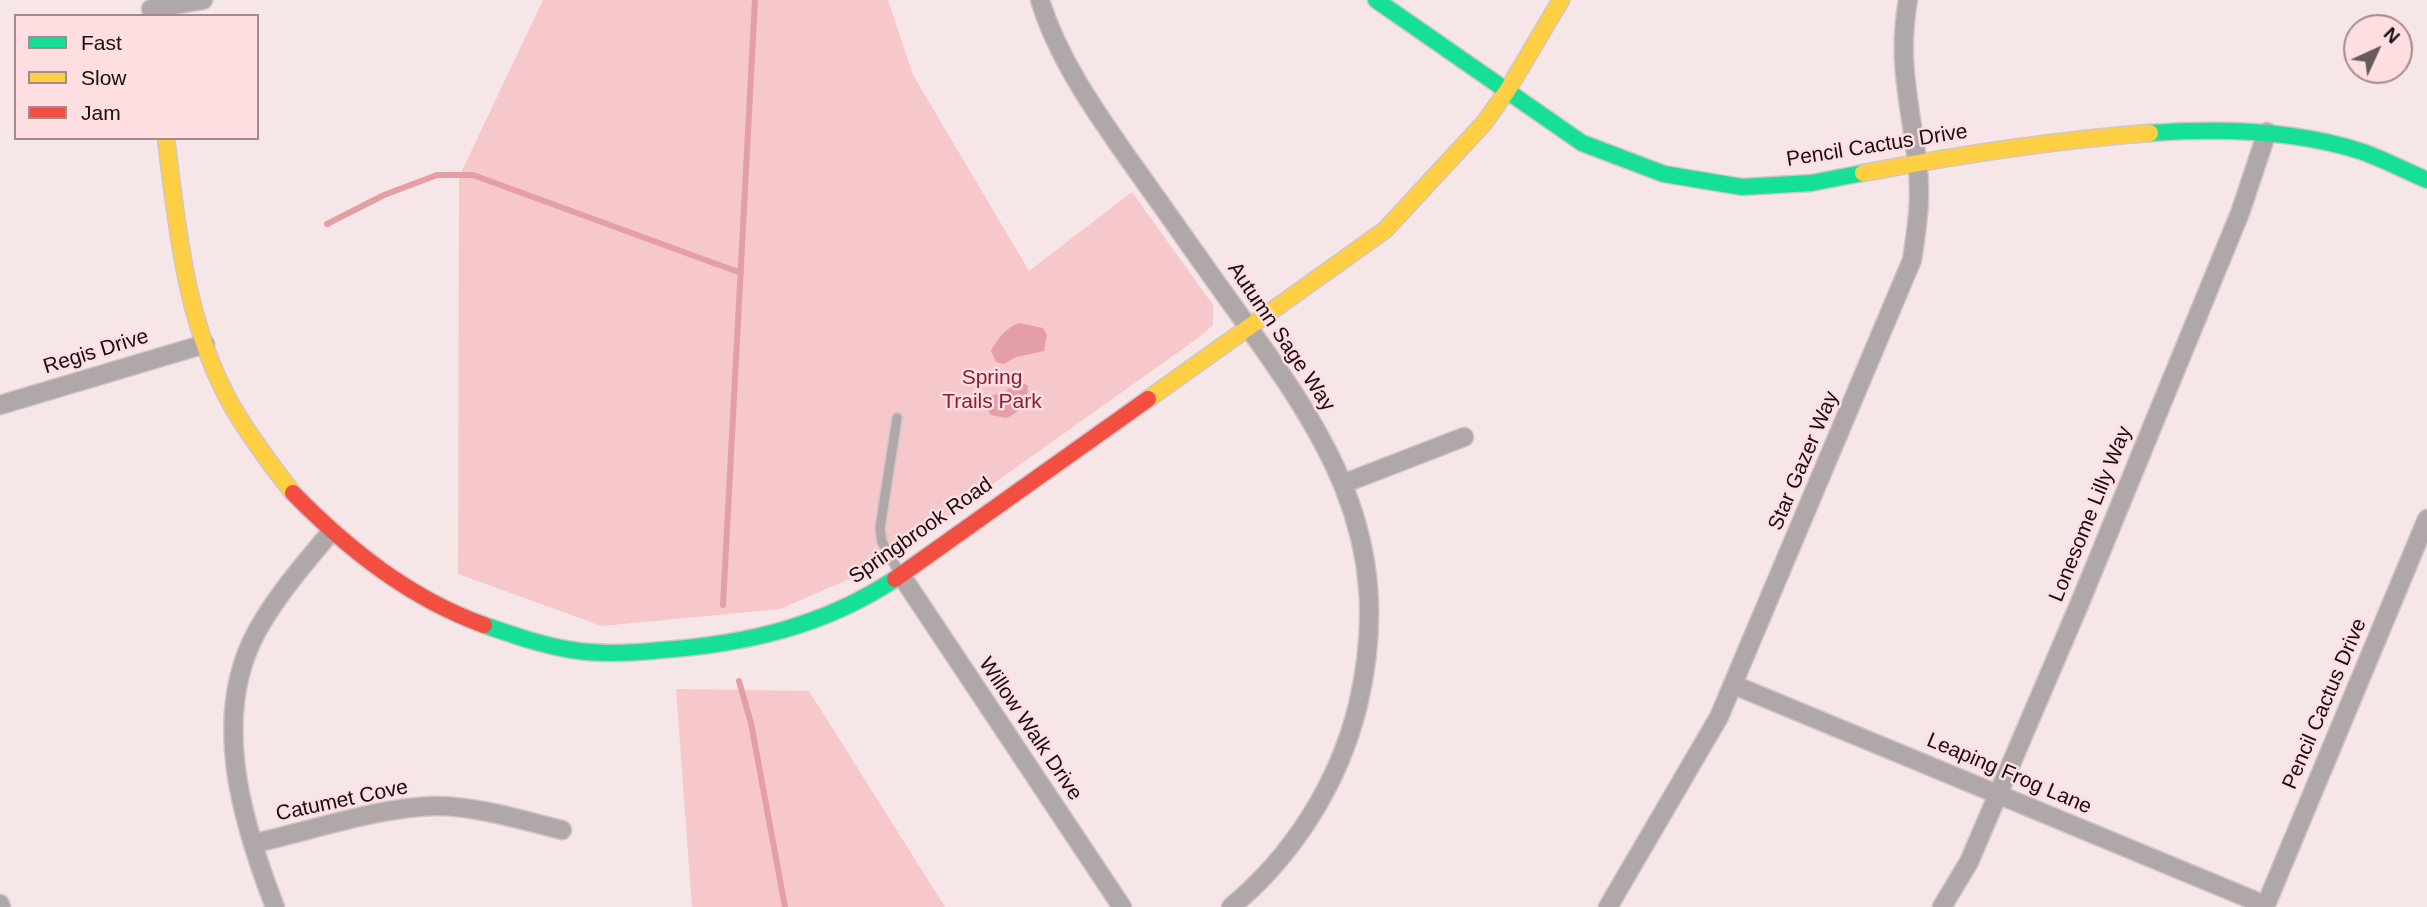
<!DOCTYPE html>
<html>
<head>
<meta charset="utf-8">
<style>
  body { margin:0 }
  #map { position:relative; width:2427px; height:907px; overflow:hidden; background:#f7e6e7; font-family:Helvetica,sans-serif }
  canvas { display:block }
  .legend { position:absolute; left:14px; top:14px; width:245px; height:126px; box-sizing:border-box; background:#ffdee1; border:2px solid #a38b8d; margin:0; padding:9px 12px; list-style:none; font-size:21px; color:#180e0f }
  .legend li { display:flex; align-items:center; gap:14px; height:35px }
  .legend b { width:35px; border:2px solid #a38b8d }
  .north { position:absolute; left:2343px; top:14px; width:70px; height:70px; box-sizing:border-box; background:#ffdee1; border:2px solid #a38b8d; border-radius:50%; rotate:45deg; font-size:19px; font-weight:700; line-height:28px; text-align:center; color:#180e0f }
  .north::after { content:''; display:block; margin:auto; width:24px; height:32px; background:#665a5b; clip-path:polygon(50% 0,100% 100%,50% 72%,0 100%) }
</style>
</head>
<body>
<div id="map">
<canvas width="2427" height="907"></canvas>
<ul class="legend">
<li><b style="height:9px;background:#16e098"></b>Fast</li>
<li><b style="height:9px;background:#ffcf43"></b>Slow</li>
<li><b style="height:9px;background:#f24e42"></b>Jam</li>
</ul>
<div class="north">N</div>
</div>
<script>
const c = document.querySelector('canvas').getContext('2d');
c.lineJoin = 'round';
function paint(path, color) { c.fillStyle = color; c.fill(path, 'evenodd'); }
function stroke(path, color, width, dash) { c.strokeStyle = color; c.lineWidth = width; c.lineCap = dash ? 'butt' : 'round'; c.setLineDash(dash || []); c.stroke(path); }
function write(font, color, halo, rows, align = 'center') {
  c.font = font + ' Helvetica,sans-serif'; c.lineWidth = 5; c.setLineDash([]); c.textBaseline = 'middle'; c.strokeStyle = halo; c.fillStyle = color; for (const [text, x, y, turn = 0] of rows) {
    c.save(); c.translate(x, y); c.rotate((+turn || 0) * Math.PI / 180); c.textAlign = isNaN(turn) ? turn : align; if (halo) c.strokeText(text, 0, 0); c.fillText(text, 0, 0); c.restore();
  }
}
paint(new Path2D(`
  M543,0H888L913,75L1029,271L1132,192L1213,305V325L1198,338L875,568L780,609L602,626L458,574L459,177Z
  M676,689L809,691L945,907H692Z`), '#f6c7cb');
paint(new Path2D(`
  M1019,323L1043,328L1047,335L1044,351L1016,357L1004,364L996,362L991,351C999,337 1005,329 1019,323Z
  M1019,380L1028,386C1028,402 1021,412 1006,418L991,415L987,409L991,396L1006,391Z`), '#e39ea6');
stroke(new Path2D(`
  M327,224L384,195L437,175H473L741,273
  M723,605L755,0
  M739,681L751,723L785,907`), '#e39ea6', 6);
const lane = new Path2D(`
  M897,418L880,528L882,542L900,574`);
const street = new Path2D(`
  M1040,0C1058,59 1095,111 1130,161C1164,208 1197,256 1231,303C1325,433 1398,536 1358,705C1339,783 1293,856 1231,907
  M151,9L203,0
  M0,405L205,344
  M1345,483L1464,437
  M901,575L1122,907
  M1734,685L2265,905
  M255,843C310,831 379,807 435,806C477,806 521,820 562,830
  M0,904L1,907
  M275,907C242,822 210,717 257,631C277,595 304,564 331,532
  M1608,907L1719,717L1912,260C1917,227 1922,196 1917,162C1910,102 1897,62 1908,0
  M1942,907L1969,862L2079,605L2240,213L2267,132
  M2265,907L2427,519`);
const fast = new Path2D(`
  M1376,0L1582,143L1664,174L1742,187L1811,183L1863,173
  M2150,133C2220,128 2296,130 2363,152C2385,160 2406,171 2427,180
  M484,625C513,635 541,645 572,650C601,655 633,653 662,650C746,644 824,626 895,579`);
const slow = new Path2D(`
  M166,138C177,228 186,325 232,406C250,437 271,465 293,493
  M1863,173C1958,155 2054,140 2150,133
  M1148,399L1385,230L1484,123L1507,91L1561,0`);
const jam = new Path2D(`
  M293,493C348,549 409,598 484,625
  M895,579L1148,399`);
stroke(lane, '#d2c5c6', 12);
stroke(street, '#d2c5c6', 21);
stroke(fast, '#d2c5c6', 19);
stroke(slow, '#d2c5c6', 19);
stroke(jam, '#d2c5c6', 19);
stroke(lane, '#b0a8a8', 9);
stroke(street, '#b0a8a8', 18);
stroke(fast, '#16e098', 16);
stroke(slow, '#ffcf43', 16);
stroke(jam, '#f24e42', 16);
write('21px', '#180e0f', '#ffdee1', [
  ["Pencil Cactus Drive",1877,146,-9],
  ["Autumn Sage Way",1281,337,56],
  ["Regis Drive",96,352,-17],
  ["Star Gazer Way",1804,461,-67],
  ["Lonesome Lilly Way",2091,514,-68],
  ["Springbrook Road",921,531,-35],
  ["Pencil Cactus Drive",2325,704,-67],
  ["Willow Walk Drive",1030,729,56],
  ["Leaping Frog Lane",2009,774,23],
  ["Catumet Cove",342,801,-12]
]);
write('21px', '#8a1e37', '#ffdee1', [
  ["Spring",992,378],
  ["Trails Park",992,402]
]);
</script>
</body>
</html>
